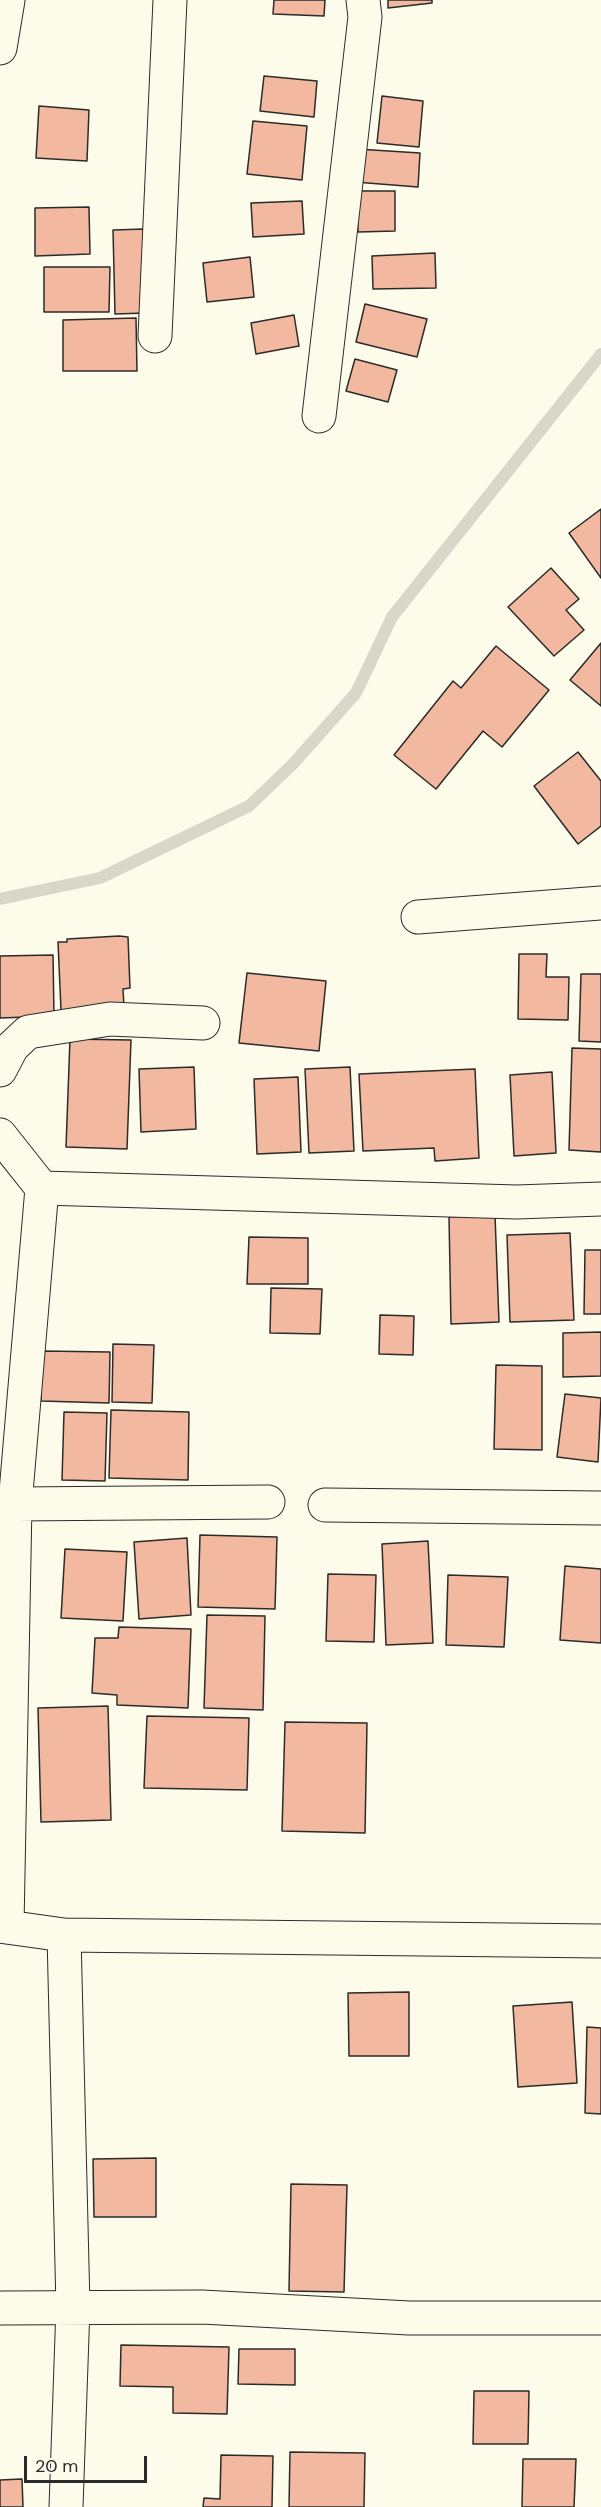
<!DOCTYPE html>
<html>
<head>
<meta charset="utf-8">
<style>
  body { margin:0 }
  #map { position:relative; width:601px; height:2507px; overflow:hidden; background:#fdfbea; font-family:"DM Sans",sans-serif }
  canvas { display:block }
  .scale { position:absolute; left:24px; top:2456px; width:123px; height:27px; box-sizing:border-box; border:3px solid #2b2b2b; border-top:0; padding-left:8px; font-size:18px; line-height:21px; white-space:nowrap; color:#2b2b2b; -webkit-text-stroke:4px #fdfbea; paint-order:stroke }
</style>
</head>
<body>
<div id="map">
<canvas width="601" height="2507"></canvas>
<div class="scale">20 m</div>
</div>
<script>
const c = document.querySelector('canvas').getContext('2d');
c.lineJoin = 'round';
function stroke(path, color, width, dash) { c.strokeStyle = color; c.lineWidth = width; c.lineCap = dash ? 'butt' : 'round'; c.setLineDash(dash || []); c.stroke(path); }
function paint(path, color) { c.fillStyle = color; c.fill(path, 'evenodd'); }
stroke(new Path2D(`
  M0,899L100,878L249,806L292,765L356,693L392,617L601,354`), '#d8d7c9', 12);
const building = new Path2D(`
  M274,0H325L324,16L273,14Z
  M388,0H432V3L388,8Z
  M264,76L317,81L314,117L260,111Z
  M382,96L423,101L419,147L377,143Z
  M39,106L89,110L87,161L36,158Z
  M253,121L307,126L302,180L247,174Z
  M357,149L420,153L418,187L355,182Z
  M357,191H395V231L358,232Z
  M302,201L304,234L253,237L251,203Z
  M89,207L90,254L35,256V208Z
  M144,229L145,313L115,314L113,230Z
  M435,253L436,288L373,289L372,256Z
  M250,257L254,297L207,302L203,263Z
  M44,267H110L109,312H44Z
  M365,304L427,319L417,357L356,342Z
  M294,315L299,346L256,354L251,323Z
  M136,318L137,371H63V320Z
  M355,359L397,370L388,402L346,391Z
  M601,509V578L569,533Z
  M551,568L579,599L566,610L584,630L554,656L508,607Z
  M601,643V706L570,680Z
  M496,646L549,690L502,747L483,731L436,789L394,755L453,681L461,688Z
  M578,752L601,781V826L578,844L534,786Z
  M119,936L128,937L130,988L123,989L124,1007L61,1010L58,942H67V939Z
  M519,954H547L546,977H569L568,1020L518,1019Z
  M53,955L54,1016L0,1018V956Z
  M247,973L326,981L319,1051L239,1043Z
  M581,974H601V1042L579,1041Z
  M70,1039L131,1040L127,1149L66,1147Z
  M572,1048L601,1049V1152L569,1150Z
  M194,1067L196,1129L141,1132L139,1069Z
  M350,1067L354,1151L309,1153L305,1069Z
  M475,1069L479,1158L435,1161L434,1148L363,1151L359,1074Z
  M552,1072L556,1153L514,1156L510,1075Z
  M298,1077L301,1152L257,1154L254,1079Z
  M495,1215L499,1322L451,1324L449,1217Z
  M570,1233L574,1320L510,1322L507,1235Z
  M249,1237L308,1238V1284H247Z
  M585,1250H601V1314H584Z
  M271,1288L322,1289L320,1334L270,1333Z
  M380,1315L414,1316L413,1355L379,1354Z
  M601,1332V1376L563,1377V1333Z
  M113,1344L154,1345L152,1403L112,1402Z
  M42,1351L110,1352L109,1403L41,1401Z
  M496,1365L542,1366V1450L494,1449Z
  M565,1394L601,1398L598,1462L557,1457Z
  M111,1410L189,1412L188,1480L109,1478Z
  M64,1412L107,1413L105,1481L62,1480Z
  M200,1535L277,1537L275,1609L198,1607Z
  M187,1538L191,1615L139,1619L134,1542Z
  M428,1541L433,1643L386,1645L382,1544Z
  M65,1549L127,1552L123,1621L61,1618Z
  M565,1566L601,1569V1643L560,1640Z
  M328,1574L376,1575L374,1642L326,1641Z
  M448,1575L508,1577L504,1647L446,1645Z
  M207,1615L265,1616L263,1710L204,1708Z
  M119,1627L191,1629L188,1708L117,1705V1695L92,1693L95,1638H118Z
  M108,1706L111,1820L41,1822L38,1708Z
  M147,1716L249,1718L247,1790L144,1788Z
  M285,1722L367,1723L365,1833L282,1831Z
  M409,1992V2056H349L348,1993Z
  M572,2002L577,2083L518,2087L513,2006Z
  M587,2027L601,2028V2114L585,2113Z
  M156,2158V2217H94L93,2159Z
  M291,2184L347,2185L344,2292L289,2291Z
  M121,2345L229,2347L227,2414L173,2413V2387L120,2386Z
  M239,2349H295V2385L238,2384Z
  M474,2391H529L528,2444H473Z
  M290,2452L365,2453L364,2507H289Z
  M221,2455L273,2456L272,2507H203L204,2498L220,2499Z
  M523,2459H576L574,2507H522Z
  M22,2479L23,2507H0V2480Z`);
paint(building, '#f2b8a0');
stroke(building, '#2b2b2b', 1.5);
const minor = new Path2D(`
  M0,48L8,0
  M155,336L170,0
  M319,416L365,17L363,0
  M418,917L601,903
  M0,1070L12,1047L28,1032L110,1019L203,1023
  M0,1135L42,1188L15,1504L7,1926
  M42,1188L517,1202L601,1199
  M15,1504L268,1502
  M325,1505L601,1508
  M0,1926L64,1935L601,1941
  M64,1935L73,2307L66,2507
  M0,2308L202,2307L409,2318H601`);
stroke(minor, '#2b2b2b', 35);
stroke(minor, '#fdfbea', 33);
</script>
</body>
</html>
